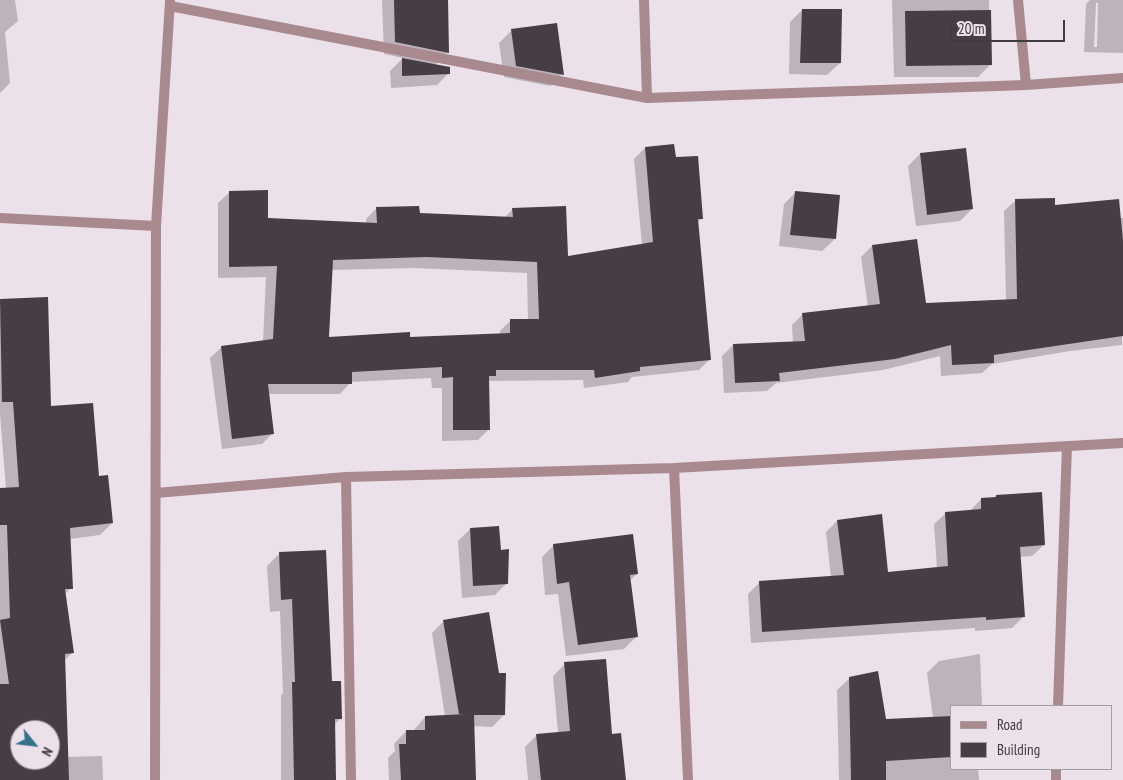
<!DOCTYPE html>
<html>
<head>
<meta charset="utf-8">
<style>
  body { margin:0 }
  #map { position:relative; width:1123px; height:780px; overflow:hidden; background:#ece0eb; font-family:"PT Sans Narrow",sans-serif }
  canvas { display:block }
  .legend { position:absolute; left:950px; top:705px; width:162px; height:65px; box-sizing:border-box; background:#ece0eb; border:1px solid #a79ea6; margin:0; padding:6px 9px; list-style:none; font-size:15px; color:#3f3b3f }
  .legend li { display:flex; align-items:center; gap:10px; height:25px }
  .legend b { width:25px; border:1px solid #a79ea6 }
  .north { position:absolute; left:10px; top:720px; width:50px; height:50px; box-sizing:border-box; background:#ece0eb; border:1px solid #a79ea6; border-radius:50%; rotate:119deg; font-size:14px; font-weight:700; line-height:20px; text-align:center; color:#3f3b3f }
  .north::after { content:''; display:block; margin:auto; width:18px; height:22px; background:#337287; clip-path:polygon(50% 0,100% 100%,50% 72%,0 100%) }
  .scale { position:absolute; left:950px; top:20px; width:115px; height:22px; box-sizing:border-box; border:2px solid #3f3b3f; border-top:0; padding-left:6px; font-size:15px; line-height:18px; white-space:nowrap; color:#3f3b3f; -webkit-text-stroke:4px #ece0eb; paint-order:stroke }
</style>
</head>
<body>
<div id="map">
<canvas width="1123" height="780"></canvas>
<ul class="legend">
<li><b style="height:6px;background:#a7898e"></b>Road</li>
<li><b style="height:14px;background:#463d45"></b>Building</li>
</ul>
<div class="north">N</div>
<div class="scale">20 m</div>
</div>
<script>
const c = document.querySelector('canvas').getContext('2d');
c.lineJoin = 'round';
function paint(path, color) { c.fillStyle = color; c.fill(path, 'evenodd'); }
function stroke(path, color, width, dash) { c.strokeStyle = color; c.lineWidth = width; c.lineCap = dash ? 'butt' : 'round'; c.setLineDash(dash || []); c.stroke(path); }
paint(new Path2D(`
  M0,0H15L18,21L5,32L10,83L0,93Z
  M382,0H447L448,52L435,65L449,73L437,85L391,88L390,71L403,58L384,54Z
  M892,0H989L990,65L978,77H894Z
  M1090,0H1123V53L1084,52L1086,4ZM1096,3H1098L1097,47H1094Z
  M802,10L840,63L827,75L789,74L790,22Z
  M511,31L562,74L550,86L504,77L499,43Z
  M645,148L675,158L702,218L697,223L710,359L699,370L632,377L628,382L584,388L583,380L489,381V429L478,440L442,441V388H432L431,378L351,382L340,394H268L273,433L262,444L222,449L210,358L222,347L263,342L266,277L218,278V203L230,192L267,219L366,223V219L377,208L418,214L504,218L513,209L567,258L642,245L634,159ZM415,268L527,273L528,320H511L500,331V334L409,338H328L331,270Z
  M920,154L972,209L960,221L916,226L908,166Z
  M796,192L835,239L822,251L779,246L784,204Z
  M1016,200L1123,218L1122,345L1070,351L992,364L982,373L941,376L940,356L883,370L776,383L767,391L724,393L722,356L733,345L793,343L792,325L803,314L868,307L861,257L872,246L925,305L1006,301L1004,211Z
  M47,298L50,407L97,477L112,523L100,535L70,539L71,588L64,595L73,652L64,661L67,757L102,756L103,780H0V489H6L0,414V301ZM20,730H50V760H20Z
  M996,496L1044,545L1032,556L1019,557L1024,616L1012,628L975,631V628L751,643L748,594L760,582L831,578L826,532L837,521L887,573L937,569L934,524L946,513L970,511L981,499L994,498Z
  M470,529L500,552L507,583L495,595L462,598L458,541Z
  M554,545L637,574L629,581L636,637L624,649L566,656L558,594L545,595L542,557Z
  M279,554L341,718L334,725L335,780H281V695L283,693L280,611L270,612L267,566Z
  M444,621L504,715L492,727L473,726L475,780H389L388,758L395,751L394,744L406,731H413L425,717L445,716L432,633Z
  M980,654L982,706H952V769H978L979,780H839L837,690L850,678L885,720L933,718L927,673L939,661Z
  M565,664L611,736L625,780H528L525,747L537,735L558,733L553,676Z`), '#0003');
paint(new Path2D(`
  M394,0H448L449,53L395,42Z
  M802,9H842L841,63H800Z
  M991,10L992,65L906,66L905,11Z
  M557,23L564,75L516,66L511,29Z
  M402,58L450,67V74L402,76Z
  M674,144L676,157L698,156L703,219H698L711,360L640,367V371L595,378L594,370H496V376H489L490,430H453V377L442,378V367L352,372V384H268L274,434L232,439L221,346L273,339L277,266L229,267V191L268,190V218L377,223L376,207L419,206L420,213L513,217L512,208L566,206L568,256L653,242L645,147ZM427,257L537,262L539,319H510V333L410,337V332L329,337L333,260Z
  M966,148L973,209L927,215L920,153Z
  M795,191L840,195L836,239L790,235Z
  M1055,198V205L1119,199L1123,241V336L994,355V363L952,365L951,345L895,359L779,373L780,381L735,383L733,344L805,341L802,313L880,304L872,245L917,239L926,303L1017,299L1015,199Z
  M48,297L51,406L93,403L99,476L108,475L113,523L70,528L73,589H65L74,653L65,654L69,780H0V684H9L0,620L10,618L7,525H0V488L19,487L13,402H2L0,299ZM20,730H50V760H20Z
  M1042,492L1045,545L1020,547L1025,617L986,620V617L762,632L759,581L844,575L837,520L882,514L888,572L948,566L945,512L981,509V498L996,497V495Z
  M499,526L501,550L509,549L508,584L473,586L470,528Z
  M633,534L638,574L630,575L638,637L578,645L569,582L557,584L553,544Z
  M326,550L332,681H341L342,719H335L336,780H294L292,682H295L292,599L281,600L279,552Z
  M489,612L499,673H506L505,715H474L476,780H401L399,744H406V730H425V716L467,714H459L443,620Z
  M606,659L612,734L621,733L626,780H541L536,734L570,731L564,662Z
  M878,671L886,719L952,716V757L886,761V780H851L849,677Z`), '#463d45');
stroke(new Path2D(`
  M644,0L647,98
  M1018,0L1026,85
  M170,6L647,98L1026,85L1123,78
  M0,218L156,226
  M674,468L688,780
  M346,477L351,780
  M156,493L346,477L674,468L1123,443
  M1058,706L1067,446
  M155,780L156,226L170,1
  M1056,780V769`), '#a7898e', 10);
</script>
</body>
</html>
